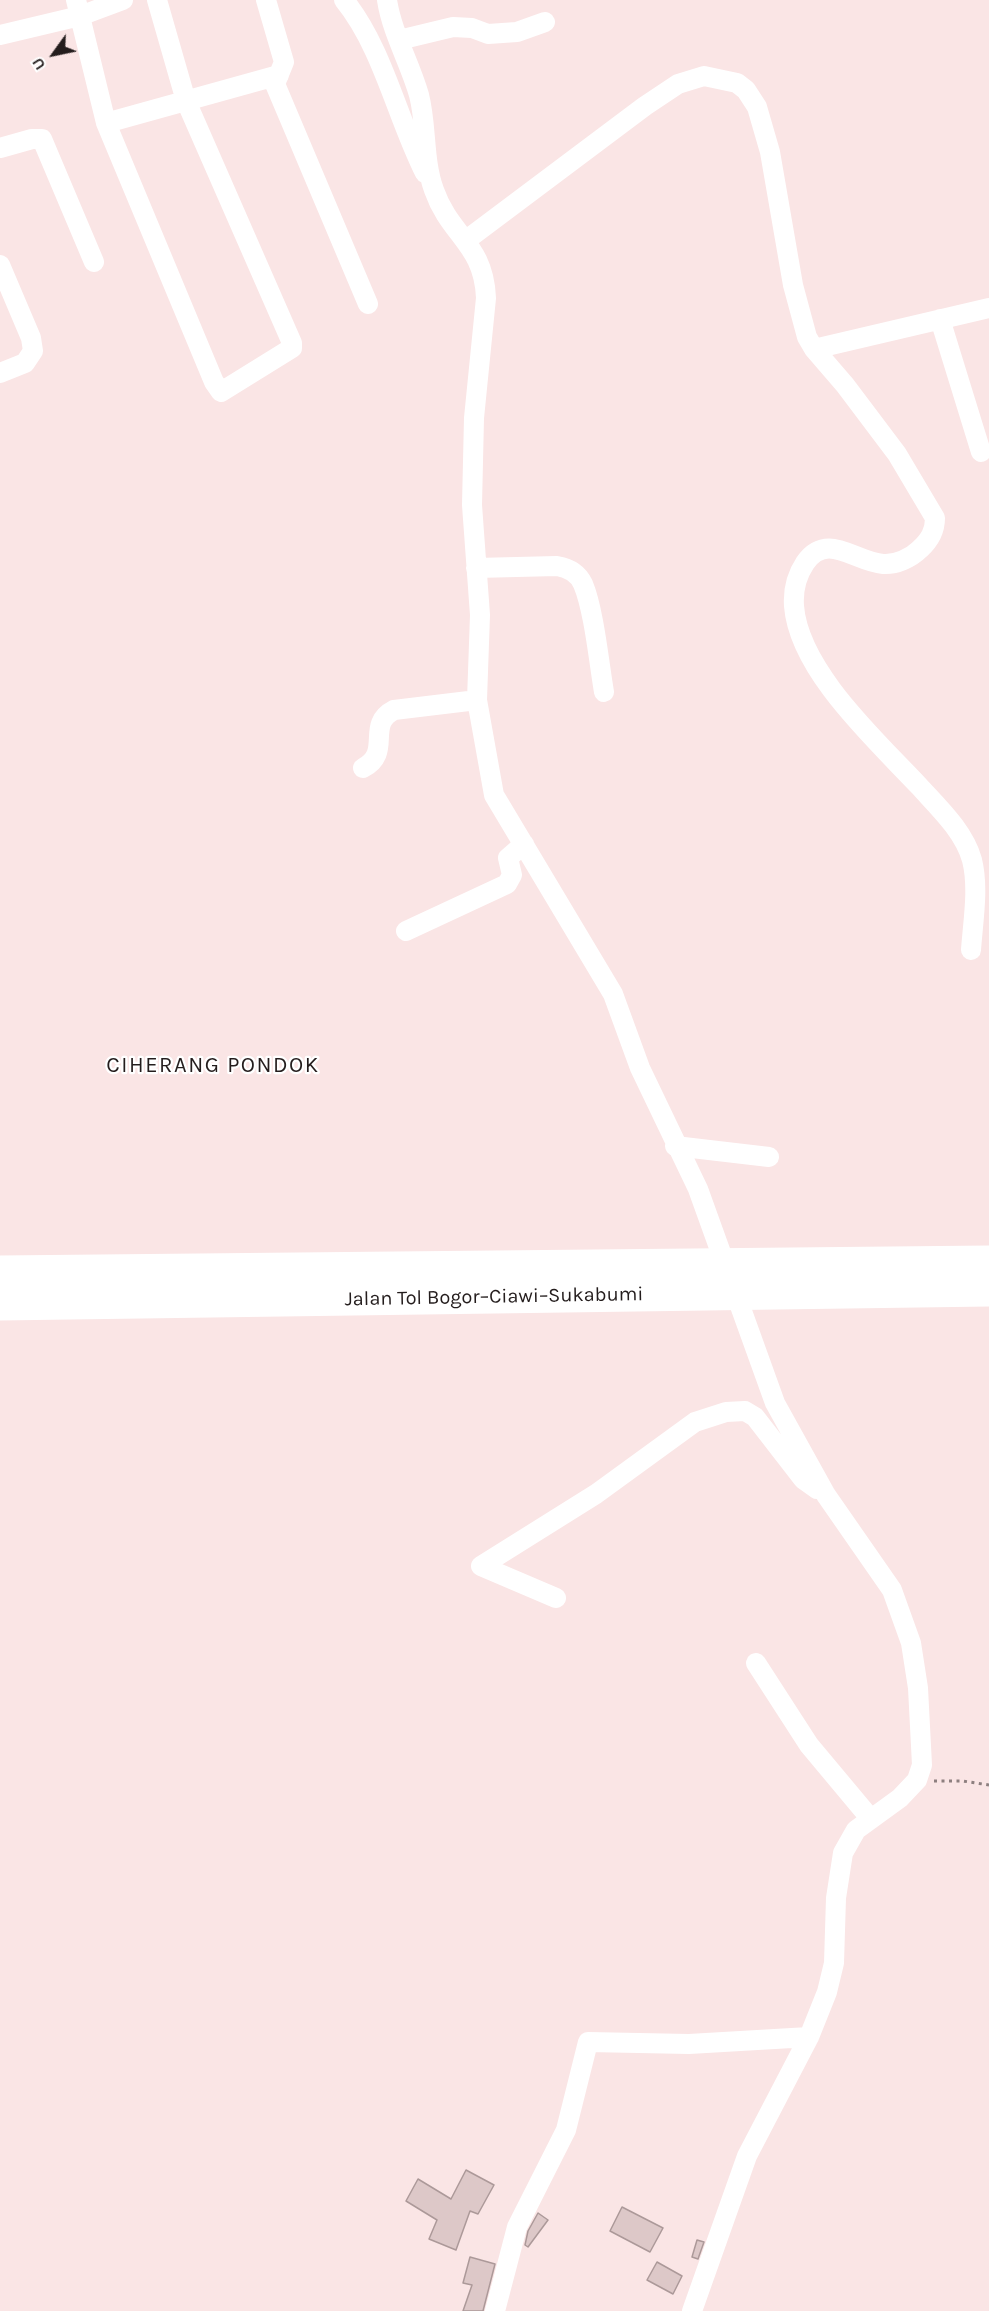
<!DOCTYPE html>
<html>
<head>
<meta charset="utf-8">
<style>
  body { margin:0 }
  #map { position:relative; width:989px; height:2311px; overflow:hidden; background:#fae5e5; font-family:Karla,sans-serif }
  canvas { display:block }
  .north { position:absolute; left:24px; top:24px; width:60px; height:60px; -webkit-text-stroke:4px #fff; paint-order:stroke; rotate:237deg; font-size:16px; font-weight:700; line-height:24px; text-align:center; color:#241d1d }
  .north::after { content:''; display:block; margin:auto; width:21px; height:27px; background:#241d1d; clip-path:polygon(50% 0,100% 100%,50% 72%,0 100%) }
</style>
</head>
<body>
<div id="map">
<canvas width="989" height="2311"></canvas>
<div class="north">U</div>
</div>
<script>
const c = document.querySelector('canvas').getContext('2d');
c.lineJoin = 'round';
function paint(path, color) { c.fillStyle = color; c.fill(path, 'evenodd'); }
function stroke(path, color, width, dash) { c.strokeStyle = color; c.lineWidth = width; c.lineCap = dash ? 'butt' : 'round'; c.setLineDash(dash || []); c.stroke(path); }
function write(font, color, halo, rows, align = 'center') {
  c.font = font + ' Karla,sans-serif'; c.lineWidth = 4.5; c.setLineDash([]); c.textBaseline = 'middle'; c.strokeStyle = halo; c.fillStyle = color; for (const [text, x, y, turn = 0] of rows) {
    c.save(); c.translate(x, y); c.rotate((+turn || 0) * Math.PI / 180); c.textAlign = isNaN(turn) ? turn : align; if (halo) c.strokeText(text, 0, 0); c.fillText(text, 0, 0); c.restore();
  }
}
const building = new Path2D(`
  M466,2170L494,2185L478,2214L470,2211L456,2250L429,2239L437,2220L406,2201L418,2179L451,2199Z
  M622,2207L663,2228L650,2252L610,2231Z
  M538,2213L548,2220L528,2247L525,2245L528,2231Z
  M697,2240L704,2242L698,2259L692,2257Z
  M470,2257L495,2264L483,2311H463L472,2285L463,2283Z
  M657,2262L682,2276L673,2294L647,2280Z`);
paint(building, '#ddc8c8');
stroke(building, '#ac9999', 1.5);
stroke(new Path2D(`
  M934,1781H963L989,1785`), '#8d7f7f', 3, [3, 4.5]);
stroke(new Path2D(`
  M76,0L106,123L214,382L221,392L292,348V343L186,101L157,0
  M266,0L284,62L275,84L368,304
  M344,0C383,48 397,118 425,173
  M387,0C392,33 410,63 419,95C427,126 423,160 434,190C450,236 484,244 486,298L474,418L472,505L480,615L477,700L494,795L613,994L640,1068L698,1189L775,1403L826,1495L892,1590L911,1643L918,1688L922,1765L917,1780L900,1798L856,1830L843,1853L836,1898L834,1963L827,1992L809,2037L747,2156L692,2311
  M0,35L80,16L123,0
  M399,40L453,27L472,28L488,34L517,32L545,22
  M106,123L279,75
  M0,148L32,139H42L94,262
  M465,241L645,106L678,84L704,76L737,83L746,90L757,107L770,152L793,285L807,337L814,349L845,385L897,454L935,518C935,531 930,540 920,549C911,558 896,565 883,564C855,562 827,531 805,563C797,575 793,591 794,606C799,671 877,741 919,786C938,807 964,831 972,860C979,888 973,921 971,950
  M0,265L31,338L33,351L25,363L0,373
  M940,319L981,452
  M814,349L989,308
  M476,568L557,566C569,568 578,573 583,584C594,610 599,663 604,692
  M363,768C393,752 365,725 394,710L477,700
  M406,931L507,884L512,875L508,858L524,844
  M675,1146L769,1157
  M481,1566L596,1494L695,1422L726,1412L745,1411L755,1417L803,1479L817,1489
  M481,1566L556,1598
  M756,1663L809,1745L870,1818
  M495,2311L517,2227L566,2130L588,2042L689,2044L809,2037`), '#fff', 20);
stroke(new Path2D(`
  M0,1272L989,1262
  M0,1304L989,1290`), '#fff', 33);
write('20px', '#241d1d', '#fff', [
  ["Jalan Tol Bogor–Ciawi–Sukabumi",494,1297,-1]
]);
c.letterSpacing = '1.5px';
write('22px', '#241d1d', '#fff', [
  ["CIHERANG PONDOK",213,1066]
]);
c.letterSpacing = '0px';
</script>
</body>
</html>
